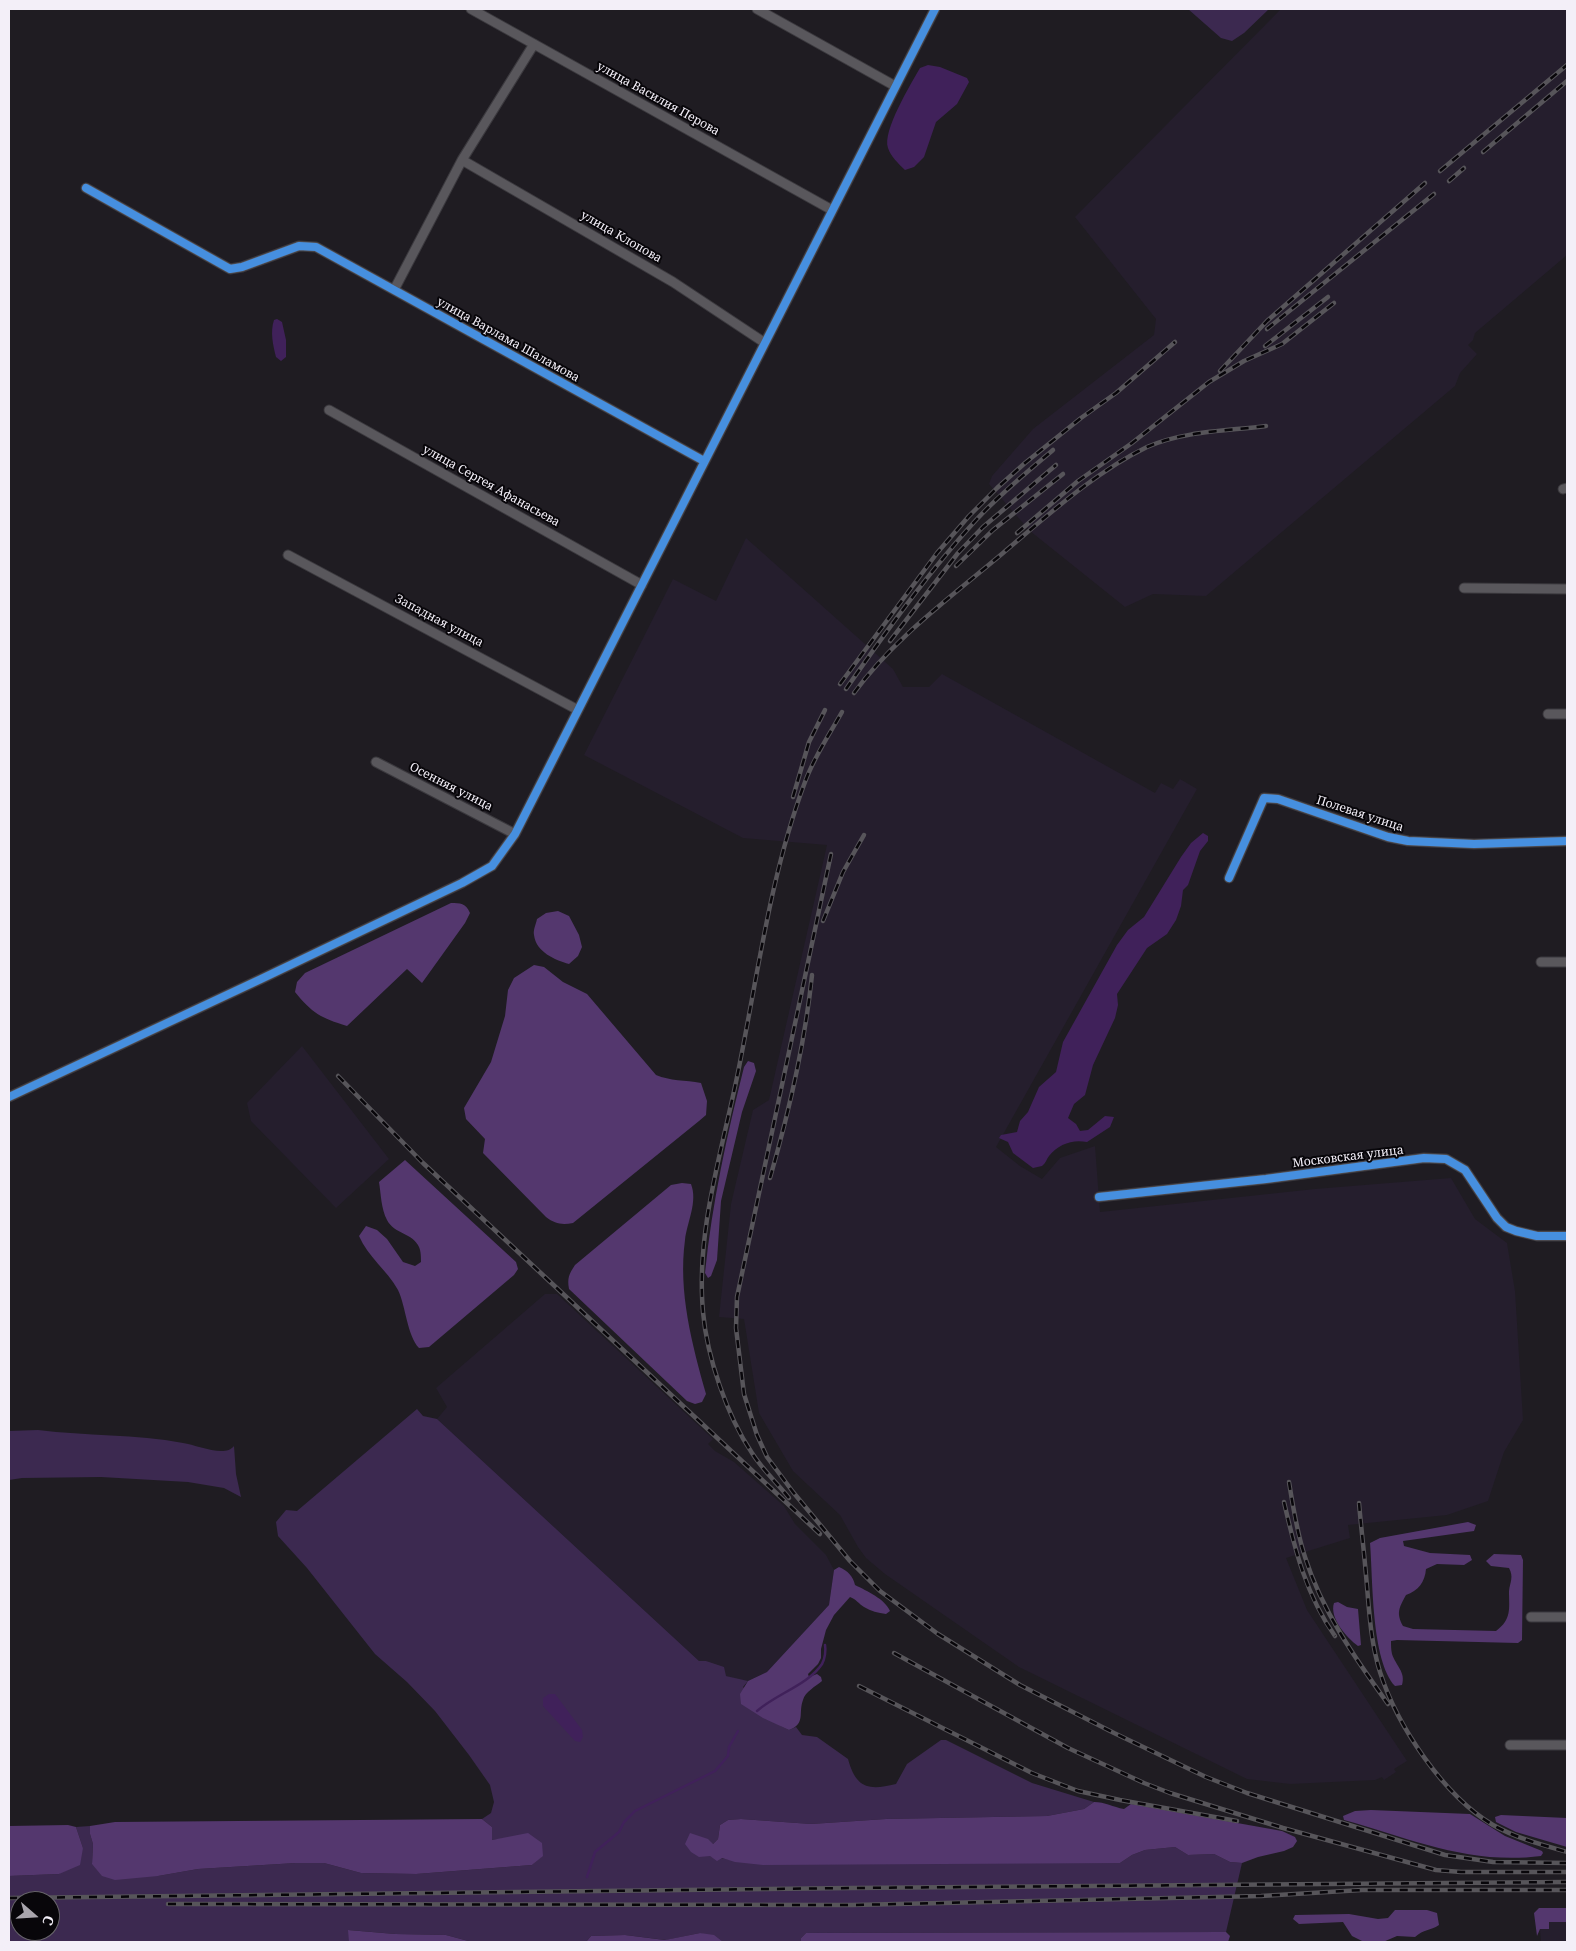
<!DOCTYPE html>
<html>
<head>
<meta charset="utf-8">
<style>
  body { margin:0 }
  #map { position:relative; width:1576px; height:1951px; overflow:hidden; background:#1f1c22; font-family:"Noto Serif",serif }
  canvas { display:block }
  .frame { position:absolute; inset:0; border:10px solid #f3eff8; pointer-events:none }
  .north { position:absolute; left:10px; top:1891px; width:50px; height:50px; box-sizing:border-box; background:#08060a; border:1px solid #666369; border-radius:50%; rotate:109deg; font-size:14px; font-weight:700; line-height:20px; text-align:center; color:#f3eff8 }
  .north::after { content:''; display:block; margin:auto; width:18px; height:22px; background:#a9a5ad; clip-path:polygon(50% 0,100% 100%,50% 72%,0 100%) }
</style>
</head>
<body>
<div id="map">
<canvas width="1576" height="1951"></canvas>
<div class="frame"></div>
<div class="north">С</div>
</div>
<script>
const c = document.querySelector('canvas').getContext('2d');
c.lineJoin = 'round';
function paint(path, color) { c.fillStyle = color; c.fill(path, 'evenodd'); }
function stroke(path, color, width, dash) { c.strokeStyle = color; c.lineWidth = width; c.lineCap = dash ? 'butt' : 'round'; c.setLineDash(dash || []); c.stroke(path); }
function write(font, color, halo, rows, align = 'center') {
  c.font = font + ' "Noto Serif",serif'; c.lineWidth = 4; c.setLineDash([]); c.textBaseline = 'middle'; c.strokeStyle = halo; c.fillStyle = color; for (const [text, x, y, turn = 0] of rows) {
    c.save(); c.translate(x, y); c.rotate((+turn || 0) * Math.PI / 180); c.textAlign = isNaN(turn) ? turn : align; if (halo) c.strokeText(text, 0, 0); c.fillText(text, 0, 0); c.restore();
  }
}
paint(new Path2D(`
  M1281,9H1567V255L1475,333L1473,340L1468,345L1477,354L1460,373L1455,386L1206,596L1153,594L1125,607L1030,531L989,484L992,476L1033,429L1154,335L1156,319L1075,217Z
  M746,538L893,669L903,687H929L942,674L1155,793L1161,783L1173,789L1180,779L1197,789L996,1147L1020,1166L1042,1179L1060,1158L1095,1146L1100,1212L1315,1189L1451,1178L1475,1219L1507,1243L1515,1291L1523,1420L1504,1452L1488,1501L1447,1515L1348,1525L1350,1538L1286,1558L1307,1610L1407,1761L1394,1769L1396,1772L1384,1780L1382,1777L1375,1780L1290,1784L1247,1779L1019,1667L885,1574L866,1558L858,1547L840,1515L793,1471L759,1413L744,1319L719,1317L731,1204L753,1110L769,1100L827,845L743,838L584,755L673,579L716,601Z
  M302,1046L389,1159L336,1208L251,1121L247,1103Z
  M545,1294H557L713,1439L708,1444L715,1451L734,1462L784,1506L795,1524L826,1555L834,1570L829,1605L767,1672L748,1681L739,1680L726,1676L706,1661H699L437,1419L447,1407L436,1388Z
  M1549,1921L1567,1922V1942H1541L1540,1929H1549Z`), '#251e2d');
paint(new Path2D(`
  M1188,9H1269L1244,33L1232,41L1221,38Z
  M417,1409L423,1416L437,1419L699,1661H706L724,1667L726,1676L748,1681L743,1687L781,1726L789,1730L796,1727L802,1735L817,1737L848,1759C856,1788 868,1791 896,1784L907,1764L941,1740H946L1032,1783L1094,1802L1084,1809L1047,1816L886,1819L811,1824L741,1819L728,1820L720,1825L718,1839L713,1844L710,1856L731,1860L1120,1863L1132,1855L1145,1850L1175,1847L1188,1855L1214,1854L1230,1862L1242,1863L1226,1932L806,1933L801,1938V1942H723L700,1933L666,1940L625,1935L591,1936L586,1942H472L446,1935L395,1934L349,1930V1942H9V1876L59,1874L83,1848L76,1827L90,1826V1834L93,1844L92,1864L158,1876L198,1869L296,1863H324L361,1873L416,1874L532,1865L542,1856L509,1838L492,1840V1827L482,1819L491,1813L494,1802L490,1785L469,1755L435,1711L407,1682L375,1654L307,1568L278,1536L276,1522L286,1510L297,1511ZM20,1901H50V1931H20Z
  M38,1430C86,1436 136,1434 183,1443C197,1445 225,1458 234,1446L236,1474L241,1497L224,1488L188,1482L101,1477L22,1478L9,1480V1431Z`), '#3c2950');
paint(new Path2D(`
  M451,903C460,903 466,903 470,913L465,923L422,983L407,969L347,1026C321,1018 312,1013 295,992L297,982L305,973Z
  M558,911L569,916L579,935L582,947L578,956L569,964C555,960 536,952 534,935C533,930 536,924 537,919L546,913Z
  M534,965L544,967L563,982L587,994L656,1075C670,1081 685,1080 701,1083L707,1101L706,1115L699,1121L573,1223C562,1225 555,1224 546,1217L483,1153L485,1139L466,1119L464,1108L491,1062L505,1016L508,990L514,978Z
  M748,1061L754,1063L756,1071L742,1112L721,1201L717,1260L711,1276L708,1278L705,1273C712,1203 727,1135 744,1067Z
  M405,1160L516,1262L518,1269L514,1275L429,1347L419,1348C407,1335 406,1307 398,1290C387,1270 368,1257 359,1236L366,1226L377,1230L387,1239L403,1262L415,1266L421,1262C421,1258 421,1251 419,1247C413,1233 394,1234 387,1220C381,1209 381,1194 379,1182Z
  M682,1183L691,1184C698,1202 687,1222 685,1240C678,1292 692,1344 706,1394L702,1402L695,1404L687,1401L569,1289C567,1278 569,1274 575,1265L671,1185Z
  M1468,1522L1476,1525L1474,1531L1403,1541L1404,1546L1430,1553L1470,1555L1472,1560L1464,1565L1437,1564L1426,1569C1425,1582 1418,1591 1406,1595C1399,1608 1396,1613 1403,1626L1413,1629L1496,1631C1512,1619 1509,1609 1509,1591C1510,1582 1514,1577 1509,1568L1491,1566L1486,1561L1494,1554L1521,1555L1523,1560L1522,1640L1518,1643L1397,1640L1391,1641C1391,1645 1391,1650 1392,1654C1396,1666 1406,1672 1402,1685L1395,1686C1371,1660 1373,1579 1370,1543L1380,1538Z
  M839,1567C848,1571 853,1576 855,1585C867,1591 885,1599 890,1611L886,1614C878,1613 871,1611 864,1607C859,1604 856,1599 850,1597L834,1615L826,1630L821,1649V1658L818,1664L808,1674L809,1677L817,1674L821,1677L822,1681C816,1686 805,1692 803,1700C798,1713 806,1724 789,1730L763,1718L741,1704L740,1694L748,1681L767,1672L829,1605L834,1570Z
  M1338,1602L1347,1607L1358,1609L1361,1645L1358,1646C1347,1638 1329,1618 1334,1603Z
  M1094,1802C1105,1802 1113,1807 1124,1809L1131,1804L1282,1831L1295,1837L1297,1841L1293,1847L1284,1851L1258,1857L1242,1863L1230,1862L1214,1854L1188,1855L1175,1847L1145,1850L1132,1855L1120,1863L763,1865L735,1862L722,1858L717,1861L710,1856L699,1857L691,1852L685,1844L690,1833L708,1839L713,1844L718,1839L720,1825L728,1820L741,1819L811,1824L886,1819L1047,1816L1084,1809Z
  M1371,1810L1470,1814L1505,1836L1542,1851L1543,1853L1541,1856C1469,1865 1412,1839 1344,1820L1343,1816L1355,1811Z
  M1501,1815L1567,1818V1847L1516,1832L1496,1822L1495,1817Z
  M482,1819L492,1827V1840L528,1833L542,1843L543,1856L532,1865L416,1874L361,1873L324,1863H296L198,1869L158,1876L115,1880L102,1876L92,1864L93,1844L90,1834V1826L115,1822Z
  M68,1825L76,1827L83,1848L80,1865L59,1874L9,1876V1826Z
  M1539,1908H1567V1922H1549V1929H1540L1537,1936L1534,1913Z
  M1395,1910H1427L1437,1913L1439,1925C1430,1931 1424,1929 1415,1937L1397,1936L1383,1942L1362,1941L1352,1936L1343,1922L1299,1924L1293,1919L1295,1915L1349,1914L1378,1919L1388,1918Z
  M348,1930L395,1934L446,1935L472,1942H349Z
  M1226,1932L1230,1936L1228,1942H801V1938L806,1933Z
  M700,1933L714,1935L723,1942H586L591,1936L625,1935L665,1940Z`), '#54376e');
paint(new Path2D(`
  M928,65L940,67L967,78L969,82L957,104L936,122L924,157L914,167L905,170C898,163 891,157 888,148C882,131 911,84 920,68Z
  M277,319L282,322L286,340V357L281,361L276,357C273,345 270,332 274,320Z
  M1203,833L1208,836V841L1200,851L1188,885L1183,890L1181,906L1176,920L1167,934L1147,948L1117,994L1118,1005L1115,1018L1093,1065L1085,1095L1074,1104L1068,1118L1076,1124L1080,1131L1088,1130L1105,1116L1114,1117L1110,1127L1087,1142C1073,1139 1058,1144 1049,1156C1046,1160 1046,1163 1042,1166L1033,1168L1013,1153L1008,1142L999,1138L1001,1135L1017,1132L1020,1121L1028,1112L1039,1087L1056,1072L1063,1042L1117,945L1128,930L1144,917L1181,857L1191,843Z
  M549,1694H555L582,1730L583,1737L580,1742L575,1741L543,1706V1698Z`), '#40215a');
stroke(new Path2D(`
  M757,1711C776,1694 808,1685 822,1664C825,1659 826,1650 825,1645
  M587,1877L595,1852L619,1832L624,1822L635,1811L715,1771L728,1756L729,1747L738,1731`), '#40215a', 2.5);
const minor = new Path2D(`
  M471,9L832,210
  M757,9L895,86
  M462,160L673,282L765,343
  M86,188L230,269L242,267L299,246L316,247L704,461
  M394,290L462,160L534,44
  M329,410L642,585
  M1563,489L1567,488
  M288,555L578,710
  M1464,588L1567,589
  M1548,714H1567
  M376,762L515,834
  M1229,878L1264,798L1278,799L1388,837L1408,841L1474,844L1567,841
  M1541,962H1567
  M9,1097L261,979L462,883L492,866L515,834L935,9
  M1099,1197L1266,1179L1424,1158L1446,1159L1465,1170L1497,1218L1506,1227L1516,1231L1537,1236H1567
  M1531,1617H1567
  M1510,1745H1567`);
stroke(minor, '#3b393e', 11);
stroke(minor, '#59575c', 9);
const rail = new Path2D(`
  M1483,152L1567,81
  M1440,171L1567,65
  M1449,181L1464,168
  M1267,329L1434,194
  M1265,346L1328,297
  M1220,371L1267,321L1425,183
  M1017,533L1078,481L1132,443L1209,382L1244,361L1282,344L1334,303
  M956,566L993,530L1063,474
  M890,641L958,553L983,527L1056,465
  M840,684L937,553L969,516L997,488L1025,463L1081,418L1116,393L1175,342
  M846,689C885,633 930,570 977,519C1000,494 1027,472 1053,450
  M854,693C894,638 951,597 1003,553C1047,516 1095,472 1147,447C1183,431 1227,431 1266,426
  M793,797L809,742L825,710
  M831,854L737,1297L736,1328L744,1394L757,1435L767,1457L793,1492L850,1561L880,1591L938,1634L1020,1685L1114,1733L1206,1777L1247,1793L1445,1855L1493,1862L1567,1863
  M823,921L843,872L864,835
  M338,1076L423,1163L820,1534
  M770,1178C789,1112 805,1043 812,975
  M1289,1482C1293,1507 1297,1533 1305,1557C1322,1611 1355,1658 1388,1704
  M789,1498C777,1483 762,1469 752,1453C727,1416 707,1357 703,1312C696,1234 720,1158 736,1082C757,982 769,878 805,782C814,757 829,735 842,712
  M1284,1502C1295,1550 1306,1595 1335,1636
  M1359,1503C1361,1527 1364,1551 1366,1575C1369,1607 1370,1640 1380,1672C1397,1726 1444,1796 1493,1825C1516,1838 1542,1845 1567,1852
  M894,1653L1068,1748L1144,1783L1170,1793L1283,1828L1436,1870L1461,1872H1567
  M859,1686L1032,1773L1078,1791L1120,1800L1237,1821
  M9,1898L852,1888L1567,1882
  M168,1904L852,1905L1261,1896L1362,1890H1567`);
stroke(rail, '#57555a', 4.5);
stroke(rail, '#08060a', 2.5, [8]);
stroke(new Path2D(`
  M86,188L230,269L242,267L299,246L316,247L704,461
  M1229,878L1264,798L1278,799L1388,837L1408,841L1474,844L1567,841
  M9,1097L261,979L462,883L492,866L515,834L935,9
  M1099,1197L1266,1179L1424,1158L1446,1159L1465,1170L1497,1218L1506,1227L1516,1231L1537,1236H1567`), '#468fdf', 8);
write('12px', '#f3eff8', '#08060a', [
  ["улица Василия Перова",658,99,29],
  ["улица Клопова",621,237,30],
  ["улица Варлама Шаламова",508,340,29],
  ["улица Сергея Афанасьева",491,486,29],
  ["Западная улица",439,621,28],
  ["Осенняя улица",451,787,27],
  ["Полевая улица",1360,814,18],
  ["Московская улица",1348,1157,-7]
]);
</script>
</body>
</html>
